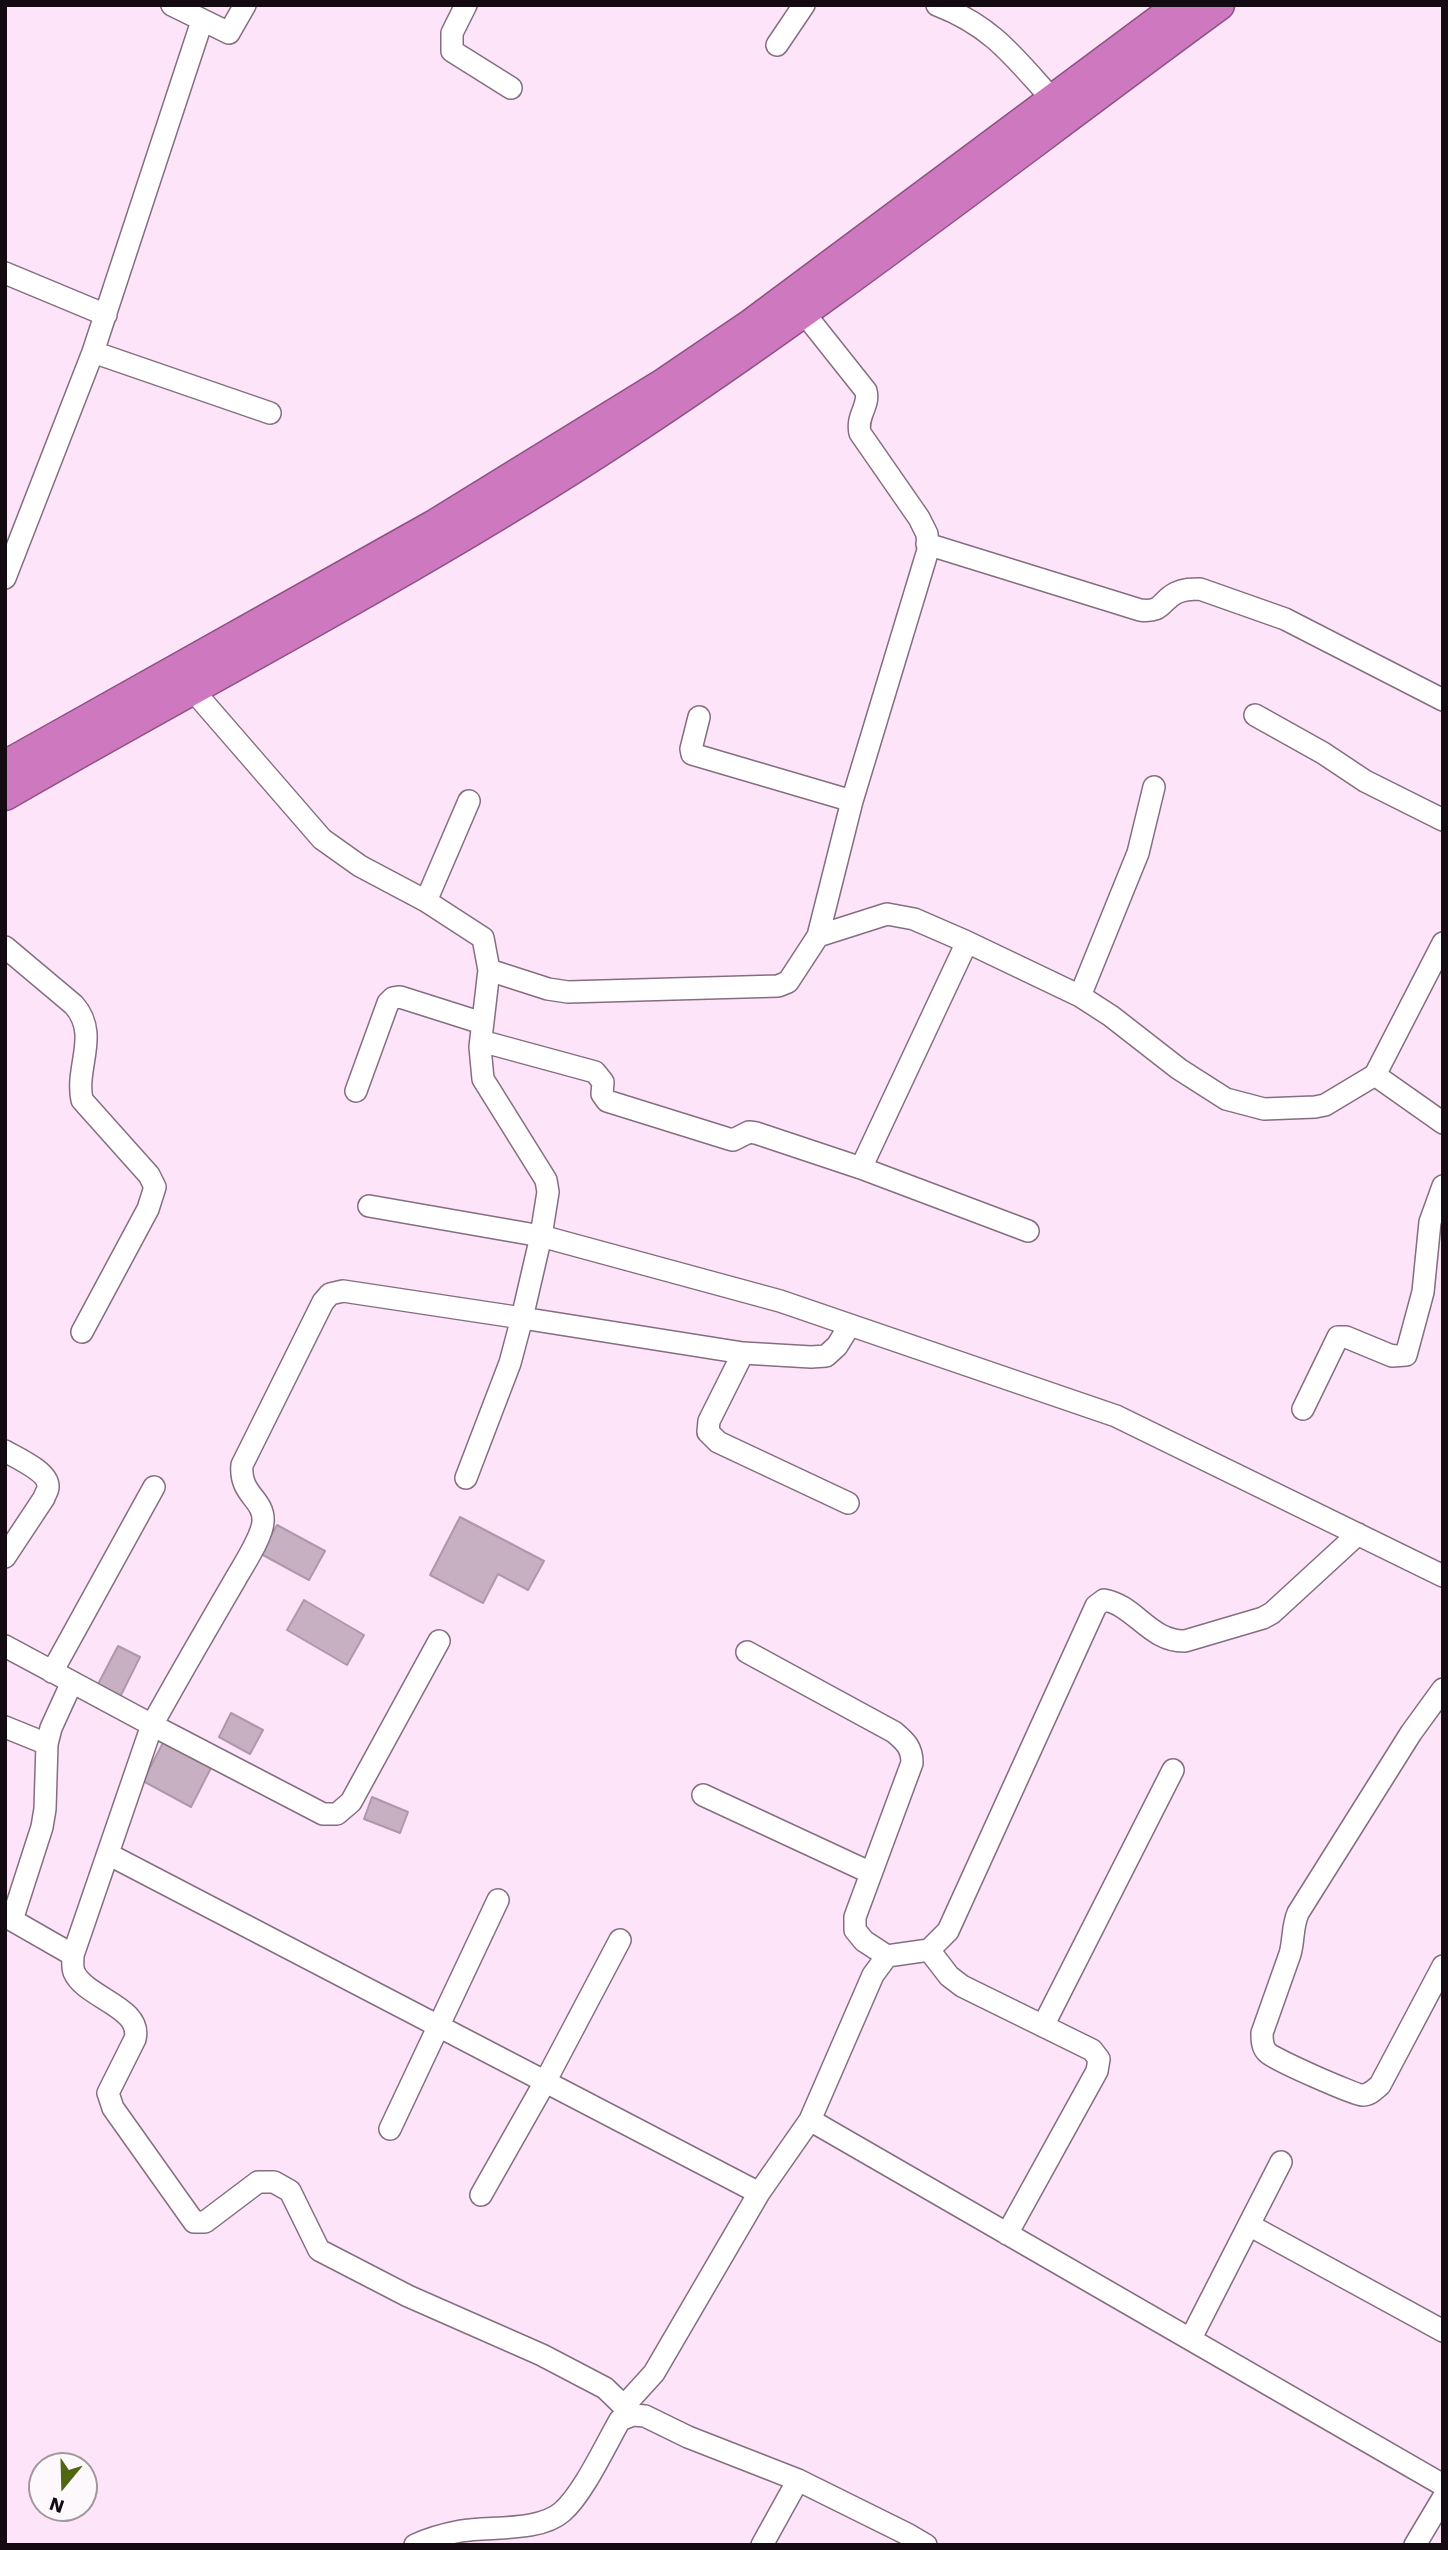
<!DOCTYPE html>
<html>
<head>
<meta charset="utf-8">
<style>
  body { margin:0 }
  #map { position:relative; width:1448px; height:2550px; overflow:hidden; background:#fde4f8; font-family:"Work Sans",sans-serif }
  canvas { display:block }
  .frame { position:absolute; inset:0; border:7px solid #130b11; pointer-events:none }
  .north { position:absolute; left:28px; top:2452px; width:70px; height:70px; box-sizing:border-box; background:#fdf8fc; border:2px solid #9f999e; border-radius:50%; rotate:199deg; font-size:19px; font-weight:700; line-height:28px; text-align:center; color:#130b11 }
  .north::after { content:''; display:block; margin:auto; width:24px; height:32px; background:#516612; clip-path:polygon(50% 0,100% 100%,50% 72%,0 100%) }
</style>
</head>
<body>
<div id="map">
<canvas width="1448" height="2550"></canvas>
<div class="frame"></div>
<div class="north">N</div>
</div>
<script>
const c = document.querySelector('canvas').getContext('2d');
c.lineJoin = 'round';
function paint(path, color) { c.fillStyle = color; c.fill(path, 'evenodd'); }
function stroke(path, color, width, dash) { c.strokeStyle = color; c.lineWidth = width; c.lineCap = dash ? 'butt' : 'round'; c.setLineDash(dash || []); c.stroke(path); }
const building = new Path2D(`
  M460,1517L544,1561L528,1590L498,1574L483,1603L430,1575Z
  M277,1525L325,1551L309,1580L261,1554Z
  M304,1600L364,1635L347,1665L287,1630Z
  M118,1646L140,1657L119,1699L96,1688Z
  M231,1713L263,1730L250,1754L219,1737Z
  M165,1739L213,1764L191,1807L143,1781Z
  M372,1797L408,1812L400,1833L364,1819Z`);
paint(building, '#c8b0c3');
stroke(building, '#af98aa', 2);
const minor = new Path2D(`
  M172,5L229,33L245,5
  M466,5L452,33V51L511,88
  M937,5C992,26 1014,57 1052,99
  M777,45L804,5
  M5,273L106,315
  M93,352L270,413
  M927,544L1140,610C1163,613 1160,601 1176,593C1184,589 1192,589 1200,589L1285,619L1443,700
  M5,578L93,352L202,21
  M191,688L322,839L360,866L426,901L483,938L489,970L480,1047L483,1079L546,1180L548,1192L541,1236L780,1301L1116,1416L1443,1576
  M1255,715L1323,753L1365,781L1443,820
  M699,717L691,749L692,754L852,801
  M426,901L469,801
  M818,936L887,914L914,919L967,942L1080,996L1111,1016L1179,1069L1226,1099L1264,1109L1315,1107L1325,1105L1375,1075L1443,943
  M967,942L861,1168L1028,1231
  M5,947L74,1005C100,1035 75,1066 82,1100L149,1175L155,1187L148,1209L82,1332
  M489,970L548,989L568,992L778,986L788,982L818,936L852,801L928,550L927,534L919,518L860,433C856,415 870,406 866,391L804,313
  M1080,996L1138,853L1154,787
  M481,1041L595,1072L603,1082L602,1094L607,1101L729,1139L733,1140L749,1132L756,1133L861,1168
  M1375,1075L1443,1123
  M356,1091L388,1003L393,998L400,997L482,1023
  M369,1206L541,1236L522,1318L343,1291L330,1294L323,1302L242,1465C239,1495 265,1499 263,1522C262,1537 243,1566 235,1580C207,1628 179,1676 152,1725L323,1814H337L351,1802L439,1641
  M743,1353L709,1421L708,1432L718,1442L848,1503
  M1303,1409L1338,1337H1346L1392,1356L1406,1355L1423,1292L1430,1222L1443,1186
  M5,1451C17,1458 49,1472 48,1487C48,1491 45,1494 44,1498L5,1557
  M466,1478L510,1363L522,1318L743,1353L811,1357L826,1356L837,1346L850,1325
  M5,1646L152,1725L73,1955C73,1960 72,1967 74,1972C85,1998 143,2007 135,2039L108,2093L113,2108L194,2222H205L258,2182H274L290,2191L319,2250L408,2296L542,2355L605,2388L633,2415
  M747,1652L894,1732C906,1742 912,1748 912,1763L855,1917V1930L864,1941L887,1956
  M52,1672L154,1487
  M1443,1689L1411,1733L1298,1913C1292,1927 1294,1940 1290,1954L1262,2033C1262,2040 1262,2048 1268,2053C1273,2059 1355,2095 1362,2095C1370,2095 1374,2090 1380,2085L1443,1966
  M5,1727L47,1744
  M703,1795L871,1873
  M108,1854L759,2193
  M5,1916L73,1955
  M12,1920L42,1827L45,1809L47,1744L51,1728L72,1682
  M929,1950L949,1976L962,1986L1092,2050L1099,2059L1097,2071L1007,2234
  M1043,2026L1173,1770
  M810,2120L1443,2485
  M390,2129L498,1900
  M481,2195L545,2082L620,1940
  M1249,2225L1443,2331
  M1191,2338L1281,2162
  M624,2406L654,2373L759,2193L810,2120L873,1975L887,1956L929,1950L948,1931L1096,1606L1104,1600C1135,1605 1150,1642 1185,1641L1263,1618L1272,1613L1358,1534
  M415,2545C430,2538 445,2534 461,2531C490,2526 539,2532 562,2512C583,2494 605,2446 620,2420L633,2415L645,2416L688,2437L798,2480L909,2535L926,2545
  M762,2545L798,2480
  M1415,2545L1443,2498`);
const highway = new Path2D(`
  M5,766L433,526L665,383L749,326L1180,5
  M5,795C209,677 420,569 617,440C824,305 1019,151 1219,5`);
stroke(minor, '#846e80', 24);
stroke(highway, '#8d5283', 33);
stroke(minor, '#fff', 21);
stroke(highway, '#ce78c0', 30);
</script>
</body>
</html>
